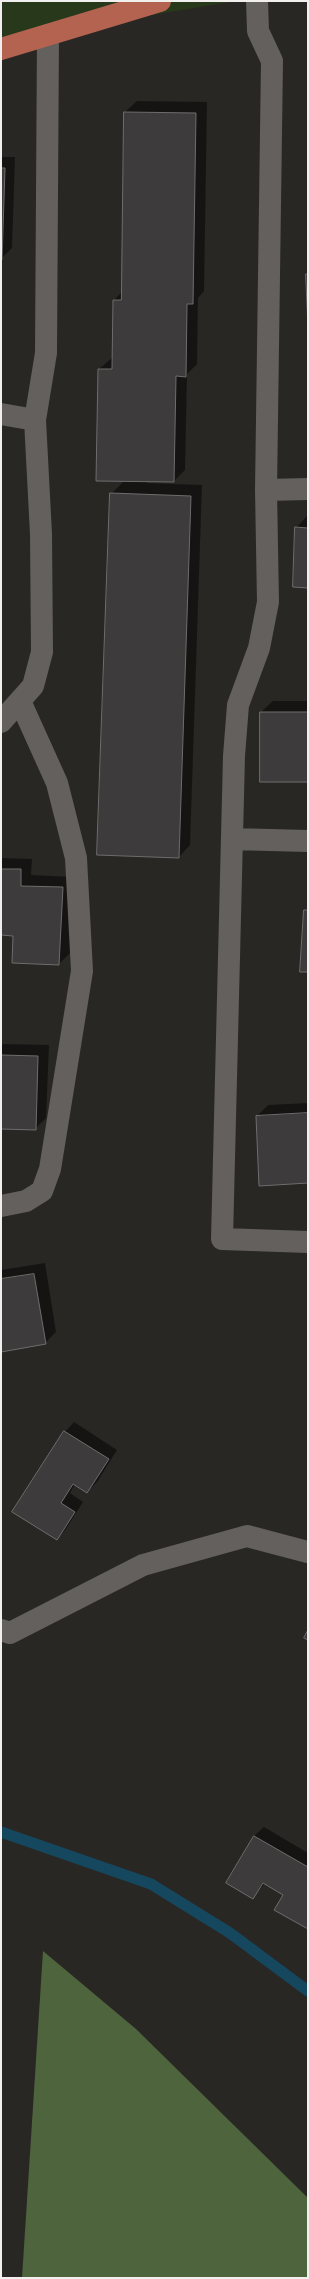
<!DOCTYPE html>
<html>
<head>
<meta charset="utf-8">
<style>
  body { margin:0 }
  #map { position:relative; width:309px; height:2279px; overflow:hidden; background:#292724; font-family:Lato,sans-serif }
  canvas { display:block }
  .frame { position:absolute; inset:0; border:2px solid #f1f0ee; pointer-events:none }
</style>
</head>
<body>
<div id="map">
<canvas width="309" height="2279"></canvas>
<div class="frame"></div>
</div>
<script>
const c = document.querySelector('canvas').getContext('2d');
c.lineJoin = 'round';
function paint(path, color) { c.fillStyle = color; c.fill(path, 'evenodd'); }
function stroke(path, color, width, dash) { c.strokeStyle = color; c.lineWidth = width; c.lineCap = dash ? 'butt' : 'round'; c.setLineDash(dash || []); c.stroke(path); }
paint(new Path2D(`
  M1,1H237L35,34L1,43Z`), '#28381b');
paint(new Path2D(`
  M43,1951L136,2029L308,2198V2278H22Z`), '#4d643d');
paint(new Path2D(`
  M137,101L207,102L204,291L198,298L197,364L187,374L185,470L174,481H147V483L202,485L190,845L179,857L111,494L124,481L99,369L113,357L114,300L122,292L125,112Z
  M1,157H15L12,248L2,258L1,290Z
  M307,516H308V587L296,528Z
  M1,532H2L1,555Z
  M273,701H308V781L261,712Z
  M1,858L32,859L31,875L74,877L70,953L59,964L14,935L1,934Z
  M3,1044L49,1045L46,1118L35,1129L1,1128V1046Z
  M308,1103V1182L257,1116L268,1105Z
  M45,1263L56,1332L45,1343L1,1351V1270Z
  M74,1422L117,1450L97,1482L87,1492L75,1484L70,1493L83,1502L66,1529L57,1539L14,1511L65,1432Z
  M264,1827L308,1853V1928L284,1895L265,1883L253,1898L254,1836Z`), '#0007');
stroke(new Path2D(`
  M1,1832L151,1884L230,1933L308,1991`), '#15485f', 11);
const building = new Path2D(`
  M124,112L196,113L193,304H187L186,377L176,376L174,482L96,481L98,369H112L113,300H121Z
  M1,168H5L2,260H1Z
  M306,274H308V326Z
  M110,493L191,496L179,858L97,855Z
  M295,527L308,528V588L293,587Z
  M260,712H308V782H260Z
  M1,869H21V886L63,887L59,965L12,963L13,936L1,935Z
  M304,910H308V972H300Z
  M1,1055L38,1056L36,1130L1,1129Z
  M308,1113V1183L259,1186L256,1116Z
  M34,1274L46,1344L1,1352V1279Z
  M64,1431L109,1459L87,1493L73,1484L61,1503L75,1512L57,1540L12,1512Z
  M308,1630V1640L304,1638Z
  M254,1836L308,1867V1929L274,1910L283,1895L263,1883L253,1899L226,1883Z`);
paint(building, '#3e3b3c');
stroke(building, '#706c6e', 1);
stroke(new Path2D(`
  M257,1L258,31L272,61L266,490L268,602L259,648L238,705L234,756L222,1239L308,1242
  M1,414L35,420
  M266,490L308,489
  M1,722L33,686L42,652L41,534L35,420L46,353L48,35
  M232,839L308,841
  M1,1206L26,1201L42,1191L50,1169L82,971L76,858L57,783L20,701
  M1,1630L10,1633L143,1565L247,1536L308,1552`), '#63605d', 22);
stroke(new Path2D(`
  M1,49L160,1`), '#b36350', 22);
</script>
</body>
</html>
